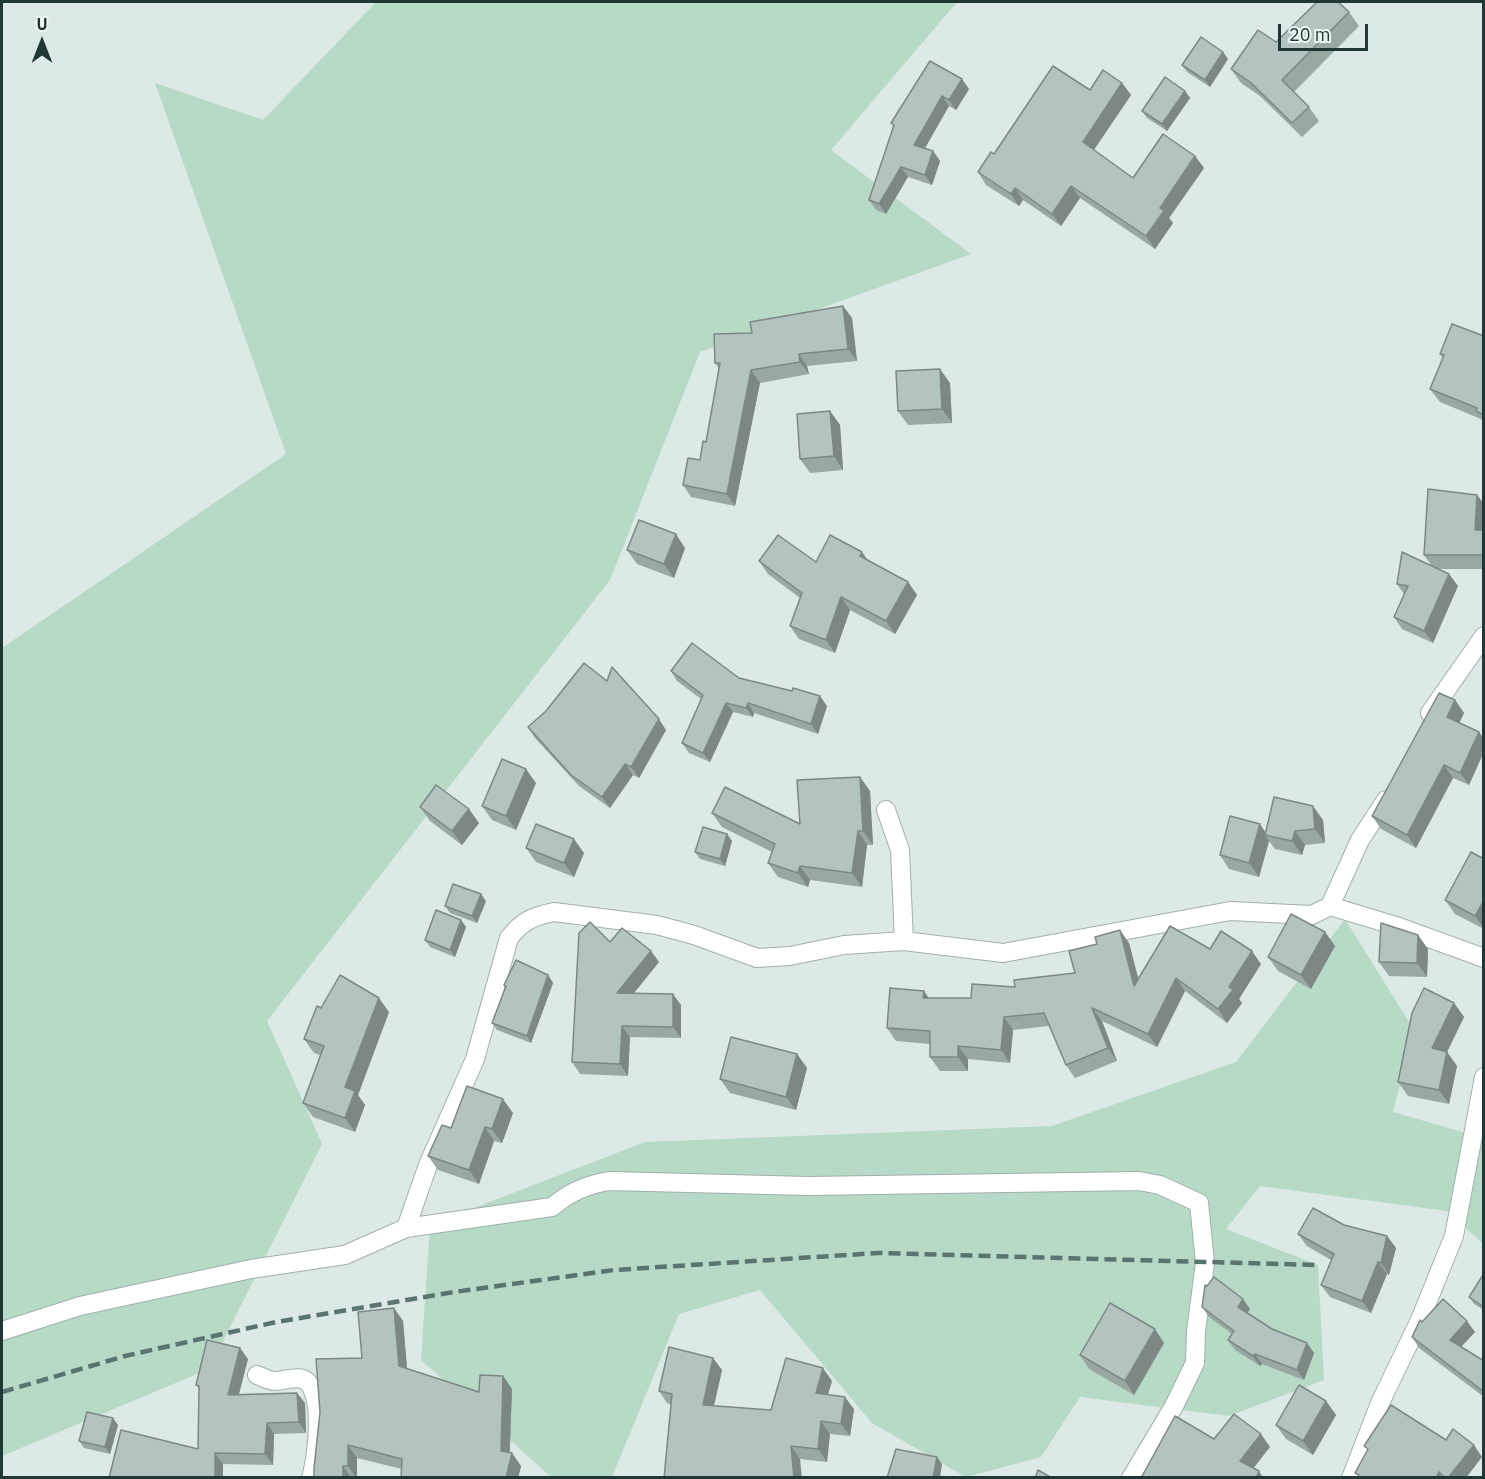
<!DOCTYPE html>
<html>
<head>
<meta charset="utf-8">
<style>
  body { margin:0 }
  #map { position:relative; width:1485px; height:1479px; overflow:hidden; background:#dde9e6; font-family:"IBM Plex Sans",sans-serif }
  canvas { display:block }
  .frame { position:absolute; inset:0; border:3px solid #1f3735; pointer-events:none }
  .north { position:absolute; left:12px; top:12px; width:60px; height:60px; -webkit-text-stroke:4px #edf6f3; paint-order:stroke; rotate:0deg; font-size:16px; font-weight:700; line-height:24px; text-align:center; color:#1f3735 }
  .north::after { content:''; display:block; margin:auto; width:21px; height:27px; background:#1f3735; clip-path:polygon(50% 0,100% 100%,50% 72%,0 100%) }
  .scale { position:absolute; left:1278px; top:24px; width:90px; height:27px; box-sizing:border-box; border:3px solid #1f3735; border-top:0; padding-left:8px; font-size:18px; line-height:21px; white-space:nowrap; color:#1f3735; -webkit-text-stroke:4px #edf6f3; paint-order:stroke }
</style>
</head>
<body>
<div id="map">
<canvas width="1485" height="1479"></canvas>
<div class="frame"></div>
<div class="north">U</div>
<div class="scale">20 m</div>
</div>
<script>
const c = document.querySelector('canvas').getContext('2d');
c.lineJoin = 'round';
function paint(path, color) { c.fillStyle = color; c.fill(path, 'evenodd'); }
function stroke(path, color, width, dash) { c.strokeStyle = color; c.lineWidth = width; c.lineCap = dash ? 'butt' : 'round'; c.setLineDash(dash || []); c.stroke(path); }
paint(new Path2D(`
  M376,2H957L831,150L971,254L700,352L610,580L267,1021L322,1144L209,1369L2,1456V648L286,454L155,83L263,120Z
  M1345,919L1414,1030L1393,1112L1483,1138V1244L1447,1211L1260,1186L1226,1229L1318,1265L1324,1380L1229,1416L1080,1397L1041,1457L966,1477L872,1423L760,1290L679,1314L612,1477H551L421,1360L430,1225L645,1142L1052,1126L1236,1062Z`), '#b6dac6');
const minor = new Path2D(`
  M1430,713L1484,636
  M886,810L900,850L904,941
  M1330,906L1396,926L1484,958
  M406,1228L552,1207C570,1192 586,1185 609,1181L809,1186L1139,1181L1160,1185L1199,1203L1205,1263L1196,1331L1195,1363L1174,1406L1131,1478
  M2,1331L80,1306L251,1269L345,1255L406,1228L428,1165L475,1059L509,938C522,921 534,916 554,912L657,925L694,935L757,958L790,956L844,945L904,941L1003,953L1230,911L1312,915L1330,906L1360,840L1386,800
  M257,1375C262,1377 269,1381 275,1381C284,1381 294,1376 303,1379C326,1389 317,1457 311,1478
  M1351,1478L1380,1403L1420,1320L1454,1236L1484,1077`);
stroke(minor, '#a0b0ad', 20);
stroke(minor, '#fff', 18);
stroke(new Path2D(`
  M2,1392L125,1356L276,1322L454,1292L614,1270L878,1253L1318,1265`), '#597471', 4.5, [12, 6]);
paint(new Path2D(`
  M1349,12L1359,26L1294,92L1309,107L1319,121L1302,137L1260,96L1241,83L1231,69L1276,42Z
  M1228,59L1210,87L1187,72L1182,65Z
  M930,61L969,89L956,110L949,106L925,148L933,151L940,161L932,185L908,177L886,214L876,210L869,200L894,127L891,123Z
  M1122,83L1131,95L1094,150L1133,178L1195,156L1204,168L1169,218L1173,223L1155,249L1080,198L1061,226L1023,200L1019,206L986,185L978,172L994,154L1090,90Z
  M1185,91L1190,98L1167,131L1147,118L1142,111Z
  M843,306L852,318L857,361L807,366L809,374L760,383L735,506L691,497L683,485L700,460L706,442L719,369L715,363L752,333Z
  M1484,336V423L1481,419L1440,402L1430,389L1443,358L1440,354Z
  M950,383L952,423L908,425L898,411Z
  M830,411L840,425L843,470L810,473L800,459Z
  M1477,495L1484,504V569H1439L1449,574L1458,586L1433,643L1402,629L1394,617L1404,594L1397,584L1431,565L1424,555Z
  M685,548L674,578L637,564L627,550Z
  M867,560L908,582L917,595L895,634L850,610L835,653L799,639L790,626L800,598L768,574L759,561L816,562Z
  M671,671L739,678L827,706L818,734L754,713L753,717L733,712L710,762L689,753L682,743L701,699L677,681Z
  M1455,700L1464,713L1459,723L1484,739V758L1482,756L1469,785L1453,778L1416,848L1381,829L1372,816Z
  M528,727L666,730L639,778L633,775L610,808L579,786L535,738Z
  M860,777L870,791L873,845H867L862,887L810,880L808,887L778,877L768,863L772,852L722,827L712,813L800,824Z
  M536,783L516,830L492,820L482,806Z
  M420,807L479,823L462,845L430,821Z
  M1323,820L1325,843L1305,845L1302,855L1275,849L1269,841L1259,877L1229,869L1220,855L1266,833Z
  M727,834L732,841L725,866L700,859L695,852Z
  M526,848L584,853L574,877L536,862Z
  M1484,859V929L1455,914L1445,900Z
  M486,901L477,923L450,913L445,906Z
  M461,920L466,927L455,957L430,947L425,940Z
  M1325,932L1335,946L1311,989L1278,971L1268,957Z
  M610,942L651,951L659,962L634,993L681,1005V1038L630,1037L628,1076L580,1074L572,1062Z
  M1129,943L1138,980L1210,949L1261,964L1239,999L1242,1003L1227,1023L1185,991L1157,1047L1102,1021L1117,1061L1075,1078L1066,1065L1049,1026L1013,1030L1010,1063L968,1059V1071H940L930,1057V1044L896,1041L887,1028L929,998H971L1075,973Z
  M1428,949L1427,977L1389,976L1379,962Z
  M548,975L553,983L531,1043L497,1030L492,1023L505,988L504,985Z
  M1454,1003L1464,1017L1447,1052L1457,1066L1449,1104L1408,1096L1398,1082Z
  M321,1008L389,1012L358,1095L365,1105L355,1132L313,1117L303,1103L320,1055L314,1053L304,1039Z
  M797,1054L807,1068L796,1110L730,1093L720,1079Z
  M513,1113L502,1143L494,1141L479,1184L438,1170L428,1156L451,1128Z
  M1344,1225L1387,1236L1396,1248L1389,1275L1387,1274L1371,1313L1330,1297L1321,1285L1331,1260L1307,1246L1298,1234Z
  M1484,1275V1310L1474,1304L1469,1297Z
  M1202,1307L1250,1309L1247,1313L1272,1329L1307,1343L1314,1353L1304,1380L1262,1364L1260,1366L1235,1350L1228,1340L1232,1334L1209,1317Z
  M394,1308L403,1321L407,1369L479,1392L503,1376L512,1389L510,1453L521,1466L518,1478H401L402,1469L357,1458V1478H314Z
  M1422,1322L1475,1332L1461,1347L1484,1361V1397L1419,1348L1412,1337Z
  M1164,1343L1134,1395L1089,1369L1080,1355Z
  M713,1358L722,1370L714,1406L771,1410L832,1381L828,1395L854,1409L850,1436L830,1434L827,1462L800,1459L667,1403L659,1391Z
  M248,1359L239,1394L297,1393L305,1403L306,1433L274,1434L273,1465L223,1464L198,1449L199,1389L196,1385Z
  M1326,1401L1336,1415L1313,1455L1286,1439L1276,1425Z
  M118,1425L110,1454L84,1448L79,1441Z`), '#9aa8a4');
paint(new Path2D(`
  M1223,52L1228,59L1210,87L1205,80Z
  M962,79L969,89L956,110L949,100Z
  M1122,83L1131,95L1091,154L1083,142Z
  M1185,91L1190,98L1167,131L1162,124Z
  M942,96L949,106L921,155L914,145Z
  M933,151L940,161L932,185L925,175Z
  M1195,156L1204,168L1169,218L1173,223L1155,249L1146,236L1160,208Z
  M901,167L908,177L886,214L879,204Z
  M1071,186L1080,198L1061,226L1052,214Z
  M1015,188L1023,200L1019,206L1011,194Z
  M843,306L852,318L857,361L848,349Z
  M799,354L807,366L809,374L800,362Z
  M940,369L950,383L952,423L942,409Z
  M751,370L760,383L735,506L727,494Z
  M830,411L840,425L843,470L834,456Z
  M1477,495L1484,504V542L1475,530Z
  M676,534L685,548L674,578L664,564Z
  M862,552L871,565L860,556Z
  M1449,574L1458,586L1433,643L1424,631Z
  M908,582L917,595L895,634L886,621Z
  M841,597L850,610L835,653L826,640Z
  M820,696L827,706L818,734L811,724Z
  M1455,700L1464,713L1456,730L1447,717Z
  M726,703L733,712L710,762L703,753Z
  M748,703L754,713L753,717L746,708Z
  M659,719L666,730L639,778L631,767Z
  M1479,732L1484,739V754L1480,753L1482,756L1469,785L1460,773Z
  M625,764L633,775L610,808L602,797Z
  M1444,765L1453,778L1416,848L1407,835Z
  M526,769L536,783L516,830L506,816Z
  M860,777L870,791L873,845L863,831Z
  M1313,806L1323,820L1325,843L1315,829Z
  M469,809L479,823L462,845L452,831Z
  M1260,824L1268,836L1265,835L1269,841L1259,877L1249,863Z
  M858,831L867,845L862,887L852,873Z
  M1295,831L1305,845L1302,855L1292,841Z
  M727,834L732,841L725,866L720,859Z
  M574,839L584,853L574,877L564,863Z
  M800,866L810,880L808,887L798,873Z
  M481,894L486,901L477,923L472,916Z
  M1484,900V928L1475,916Z
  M461,920L466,927L455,957L450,950Z
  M1120,930L1129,943L1144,1000L1134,986Z
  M1325,932L1335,946L1311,989L1301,975Z
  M1418,935L1428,949L1427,977L1417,963Z
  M651,951L659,962L625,1004L617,993Z
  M1252,951L1261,964L1239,999L1242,1003L1227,1023L1218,1009L1229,987Z
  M548,975L553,983L531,1043L527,1036Z
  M1176,978L1185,991L1157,1047L1148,1034Z
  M924,991L933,1004L923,998Z
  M673,994L681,1005V1038L673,1027Z
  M379,998L389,1012L358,1095L365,1105L355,1132L345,1118V1087Z
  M1454,1003L1464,1017L1447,1052L1457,1066L1449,1104L1439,1090L1432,1048Z
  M1092,1008L1102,1021L1117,1061L1108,1048Z
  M1004,1017L1013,1030L1010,1063L1001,1050Z
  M622,1026L630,1037L628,1076L620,1064Z
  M958,1046L968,1059V1071L958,1057Z
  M797,1054L807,1068L796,1110L786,1097Z
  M503,1099L513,1113L502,1143L492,1129Z
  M485,1127L494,1141L479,1184L469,1170Z
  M1387,1236L1396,1248L1389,1275L1381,1263Z
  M1378,1262L1387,1274L1371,1313L1362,1301Z
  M1243,1299L1250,1309L1245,1317L1238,1307Z
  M394,1308L403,1321L408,1379L399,1366Z
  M1467,1321L1475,1332L1458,1350L1450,1340Z
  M1155,1329L1164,1343L1134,1395L1125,1381Z
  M1307,1343L1314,1353L1304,1380L1297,1370Z
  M240,1348L248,1359L236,1405L228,1395Z
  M1255,1354L1262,1364L1260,1366L1253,1356Z
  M713,1358L722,1370L711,1418L703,1405Z
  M823,1368L832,1381L824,1406L816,1393Z
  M503,1376L512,1389L509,1463L501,1451Z
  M297,1393L305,1403L306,1433L299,1422Z
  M845,1397L854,1409L850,1436L841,1424Z
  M1326,1401L1336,1415L1313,1455L1303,1441Z
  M113,1418L118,1425L110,1454L105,1447Z
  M821,1421L830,1434L827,1462L818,1449Z
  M267,1423L274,1434L273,1465L265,1454Z
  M1261,1434L1270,1447L1249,1474L1240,1461Z
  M348,1445L357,1458V1478H356L348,1466Z
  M1474,1445L1482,1457L1466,1478H1448Z
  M791,1446L800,1459L802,1478H794Z
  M215,1453L223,1464V1478H215Z
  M512,1453L521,1466L518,1478H506Z
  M937,1457L942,1464L940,1478H933Z
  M343,1466L351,1478H343Z
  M1259,1471L1263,1478H1256Z
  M1439,1472L1443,1478H1436Z`), '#7d8886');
const building = new Path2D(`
  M1317,2H1338L1349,12L1282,80L1309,107L1292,123L1250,82L1231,69L1258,30L1276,42Z
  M1201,37L1223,52L1205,80L1182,65Z
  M930,61L962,79L949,100L942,96L914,145L933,151L925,175L901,167L879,204L869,200L894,125L891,123Z
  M1053,66L1090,90L1103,70L1122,83L1083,142L1133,178L1163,134L1195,156L1160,208L1164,211L1146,236L1071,186L1052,214L1015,188L1011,194L978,172L991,152L994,154Z
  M1165,77L1185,91L1162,124L1142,111Z
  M843,306L848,349L799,354L800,362L751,370L727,494L683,485L688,458L700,460L703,441L706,442L720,363H715L714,334L752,333L750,322Z
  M1452,324L1484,336V415L1476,411L1477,408L1430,389L1444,355L1440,354Z
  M940,369L942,409L898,411L896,371Z
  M830,411L834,456L800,459L797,414Z
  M1428,489L1477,495L1475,530H1484V555H1424Z
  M639,520L676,534L664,564L627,550Z
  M778,535L816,562L830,535L862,552L860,556L908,582L886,621L841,597L826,640L790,626L802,593L759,561Z
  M1402,552L1449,574L1424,631L1394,617L1408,586L1397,584Z
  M692,643L739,678L792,691L793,688L820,696L811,724L748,703L746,708L726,703L703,753L682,743L703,695L671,671Z
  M584,663L607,681L612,667L659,719L631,767L625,764L602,797L571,775L528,727L546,711Z
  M1439,693L1455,700L1447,717L1479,732L1460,773L1444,765L1407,835L1372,816Z
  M1484,745V755L1480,753Z
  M502,759L526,769L506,816L482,806Z
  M860,777L863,831H858L852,873L800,866L798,873L768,863L775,844L712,813L725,787L800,824L797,780Z
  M436,785L469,809L452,831L420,807Z
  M1274,797L1313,806L1315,829L1295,831L1292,841L1265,835Z
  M1230,816L1260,824L1249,863L1220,855Z
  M536,824L574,839L564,863L526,848Z
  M703,827L727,834L720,859L695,852Z
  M1471,852L1484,859V900L1475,916L1445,900Z
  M453,884L481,894L472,916L445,906Z
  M436,910L461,920L450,950L425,940Z
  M1291,914L1325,932L1301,975L1268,957Z
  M590,922L610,942L622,928L651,951L617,993L673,994V1027L622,1026L620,1064L572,1062L579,933Z
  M1381,923L1418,935L1417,963L1379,962Z
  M1170,926L1210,949L1221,931L1252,951L1229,987L1233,990L1218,1009L1176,978L1148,1034L1092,1008L1108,1048L1066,1065L1044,1013L1004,1017L1001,1050L958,1046V1057H930V1031L887,1028L890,988L924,991L923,998H971L972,984L1015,987L1014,980L1075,973L1069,951L1097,944L1095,937L1120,930L1134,986Z
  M516,960L548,975L527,1036L492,1023L506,986L504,985Z
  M340,975L379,998L345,1087L355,1091L345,1118L303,1103L324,1046L304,1039L317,1006L321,1008Z
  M1424,988L1454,1003L1432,1048L1447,1052L1439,1090L1398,1082L1412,1013Z
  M731,1037L797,1054L786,1097L720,1079Z
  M467,1086L503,1099L492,1129L485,1127L469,1170L428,1156L442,1125L451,1128Z
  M1313,1208L1344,1225L1387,1236L1381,1263L1378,1262L1362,1301L1321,1285L1334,1254L1298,1234Z
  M1483,1275H1484V1307L1469,1297Z
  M1214,1277L1243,1299L1238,1307L1272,1329L1307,1343L1297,1370L1255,1354L1253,1356L1228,1340L1234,1331L1202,1307L1205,1285L1207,1286Z
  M1443,1299L1467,1321L1450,1340L1484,1361V1395L1482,1394L1483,1391L1412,1337L1420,1320L1422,1322Z
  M1110,1303L1155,1329L1125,1381L1080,1355Z
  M394,1308L399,1366L479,1392L480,1375L503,1376L501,1451L512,1453L506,1478H401L402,1459L348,1445V1466H343V1478H314V1468L320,1412L316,1359L362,1358L358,1312Z
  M207,1340L240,1348L228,1395L297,1393L299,1422L267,1423L265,1454L215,1453V1478H109L121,1430L198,1449L199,1386L196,1385Z
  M669,1347L713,1358L703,1405L771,1410L786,1358L823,1368L816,1393L845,1397L841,1424L821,1421L818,1449L791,1446L794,1478H664L672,1394L659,1391Z
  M1299,1385L1326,1401L1303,1441L1276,1425Z
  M1391,1405L1446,1440L1453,1429L1474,1445L1448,1478H1446L1439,1472L1436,1478H1358L1359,1475L1355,1473L1368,1449L1364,1446Z
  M87,1412L113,1418L105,1447L79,1441Z
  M1234,1414L1261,1434L1240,1461L1259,1471L1256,1478H1141L1175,1416L1214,1439Z
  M896,1449L937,1457L933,1478H887Z
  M1038,1470L1052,1478H1035Z`);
paint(building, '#b3c3bf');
stroke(building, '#7d8886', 1.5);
</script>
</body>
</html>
